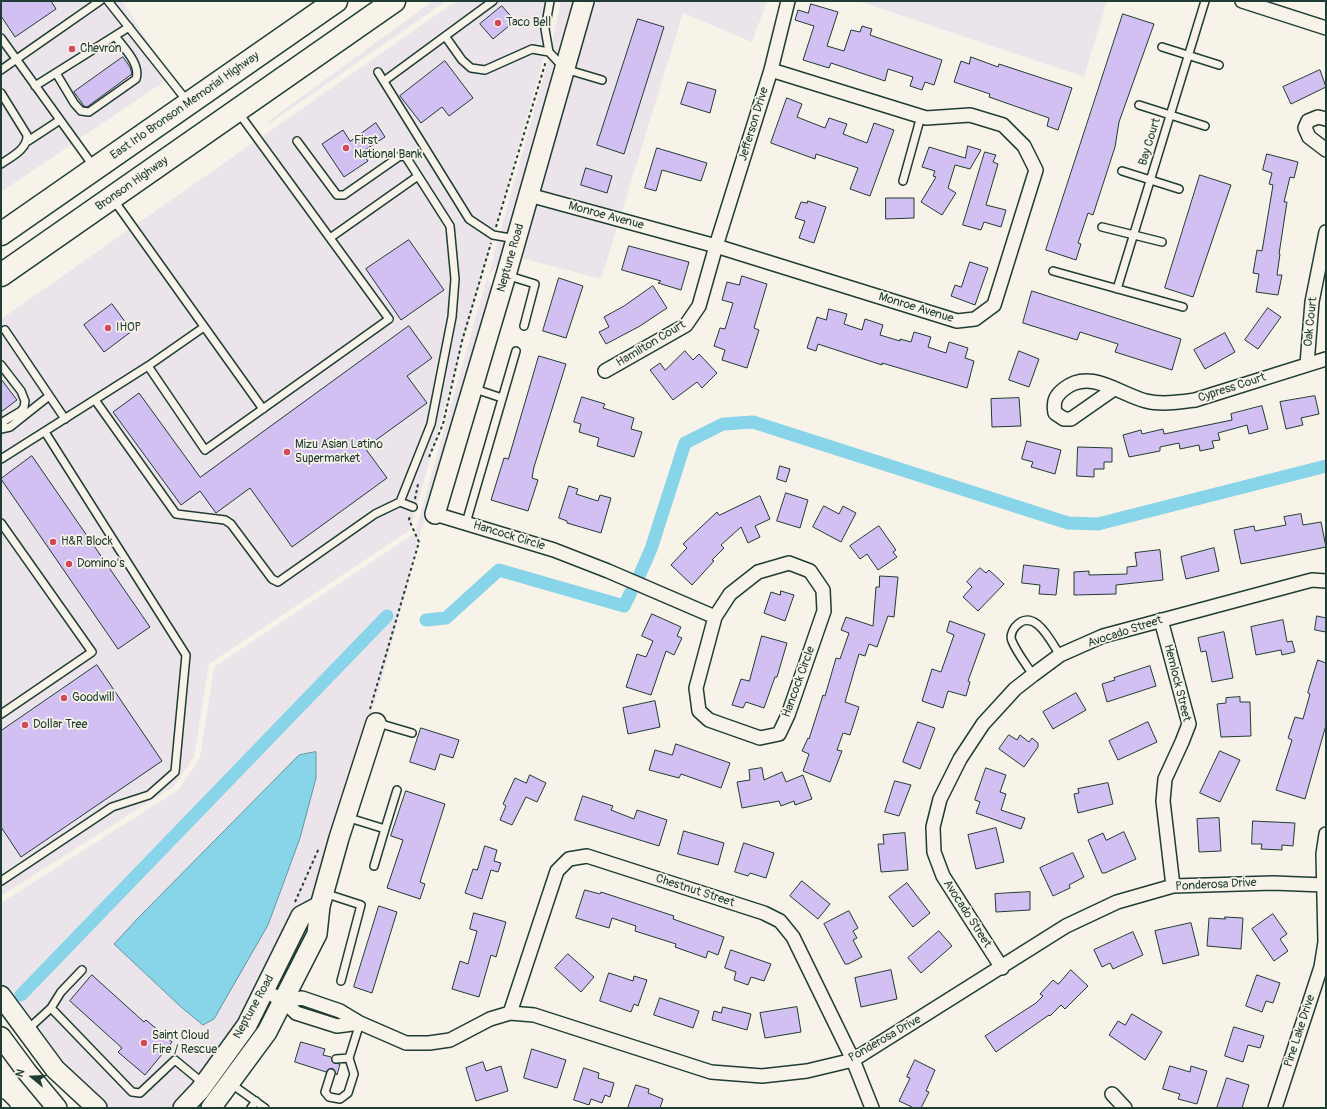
<!DOCTYPE html>
<html>
<head>
<meta charset="utf-8">
<style>
  body { margin:0 }
  #map { position:relative; width:1327px; height:1109px; overflow:hidden; background:#f7f3e8; font-family:Pangolin,sans-serif }
  canvas { display:block }
  .frame { position:absolute; inset:0; border:2px solid #1f3d34; pointer-events:none }
  .north { position:absolute; left:12px; top:1057px; width:40px; height:40px; -webkit-text-stroke:3px #f7f3e8; paint-order:stroke; rotate:288deg; font-size:11px; font-weight:700; line-height:16px; text-align:center; color:#1f3d34 }
  .north::after { content:''; display:block; margin:auto; width:14px; height:18px; background:#1f3d34; clip-path:polygon(50% 0,100% 100%,50% 72%,0 100%) }
</style>
</head>
<body>
<div id="map">
<canvas width="1327" height="1109"></canvas>
<div class="frame"></div>
<div class="north">N</div>
</div>
<script>
const c = document.querySelector('canvas').getContext('2d');
c.lineJoin = 'round';
function paint(path, color) { c.fillStyle = color; c.fill(path, 'evenodd'); }
function stroke(path, color, width, dash) { c.strokeStyle = color; c.lineWidth = width; c.lineCap = dash ? 'butt' : 'round'; c.setLineDash(dash || []); c.stroke(path); }
function write(font, color, halo, rows, align = 'center') {
  c.font = font + ' Pangolin,sans-serif'; c.lineWidth = 3.5; c.setLineDash([]); c.textBaseline = 'middle'; c.strokeStyle = halo; c.fillStyle = color; for (const [text, x, y, turn = 0] of rows) {
    c.save(); c.translate(x, y); c.rotate((+turn || 0) * Math.PI / 180); c.textAlign = isNaN(turn) ? turn : align; if (halo) c.strokeText(text, 0, 0); c.fillText(text, 0, 0); c.restore();
  }
}
paint(new Path2D(`
  M1,1H122L171,77L1,192Z
  M433,1H446L269,124L267,122Z
  M456,1H555L542,64L410,530L209,664L194,757L174,786L1,896V319Z
  M561,1H577L502,261L488,276L547,65Z
  M592,1H767L752,42L683,13L601,279L518,257Z
  M858,1H1107L1084,77Z
  M487,278L494,290L414,555L408,584L379,689L333,836L315,899L241,1022L195,1086L173,1108H106L60,1066L1,984V903L178,790L200,758L214,667L415,533ZM315,752L316,778L300,838L268,925L203,1025L181,1007L114,944L139,917L299,755Z`), '#ece4eb');
const water = new Path2D(`
  M316,752V778L300,838L268,925L214,1019L203,1025L181,1007L114,944L139,917L299,755Z`);
paint(water, '#88d4e8');
stroke(water, '#5e98a0', 1);
stroke(new Path2D(`
  M640,574L651,549L685,443L723,424L753,422L1068,523L1098,524L1326,466
  M426,620L446,618L499,570L624,606L631,592
  M21,995L387,616`), '#88d4e8', 13);
const building = new Path2D(`
  M1,1H51L56,9L15,37L1,16Z
  M811,4L838,12L827,46L844,51L851,30L860,32L862,26L872,29L870,35L942,60L934,85L925,82L922,90L910,86L913,77L888,69L885,81L831,63L829,68L803,60L814,26L795,20L798,10L808,13Z
  M502,6L515,21L493,39L480,24Z
  M1123,14L1154,24L1119,122L1115,147L1093,215L1088,213L1078,243L1081,244L1076,260L1046,250Z
  M638,19L664,27L624,154L597,145Z
  M123,57L130,67L132,74L87,107L84,106L74,92Z
  M971,57L998,67L999,64L1072,88L1058,130L1047,126L1049,118L989,97L990,94L954,82L961,61L969,64Z
  M445,61L473,98L449,116L442,107L421,123L400,96Z
  M1320,70L1326,87L1291,104L1283,87Z
  M688,82L716,90L710,113L681,104Z
  M787,98L802,104L797,117L825,128L829,118L847,124L843,134L867,143L874,123L894,130L870,196L850,189L858,168L816,154L815,159L771,143Z
  M376,123L385,137L362,152L368,161L344,177L322,144L343,130L350,141Z
  M968,146L981,150L970,169L955,165L948,188L956,193L942,215L921,202L936,177L933,176L935,171L922,167L929,147L965,158Z
  M657,148L707,163L701,181L662,170L656,191L645,188Z
  M985,152L996,155L993,162L998,164L986,205L1006,210L1001,227L984,222L981,230L963,225Z
  M1267,154L1298,162L1294,178L1290,177L1284,202H1287L1279,254H1280L1277,275H1282L1278,295L1256,292L1259,274L1253,273L1257,250L1262,251L1273,185L1269,184L1272,173L1263,170Z
  M586,168L612,176L607,193L581,185Z
  M1200,175L1231,185L1193,297L1165,288Z
  M886,198H914V218L886,219Z
  M808,201L826,207L814,243L799,238L805,221L795,218L801,202L807,203Z
  M409,240L444,290L401,320L366,269Z
  M629,246L689,262L681,290L658,283L661,281L622,270Z
  M970,262L988,268L975,305L951,296L955,285L961,287Z
  M742,276L767,284L754,328L759,330L747,368L722,360L725,350L714,346L720,328L725,329L733,303L722,300L727,282L739,285Z
  M559,278L583,286L566,338L543,331Z
  M653,286L667,308L640,326L606,344L599,332L609,327L604,317L624,306Z
  M1032,291L1181,339L1172,370L1115,352L1118,344L1080,332L1077,340L1023,323Z
  M112,304L132,331L104,352L84,325Z
  M1268,308L1281,317L1258,349L1245,340Z
  M829,309L847,314L844,324L862,330L865,319L883,325L880,335L900,341V339L911,342L914,332L931,337L928,347L946,353L949,342L968,348L965,358L974,361L967,388L882,363V365L818,344L816,351L807,348L817,317L826,320Z
  M409,326L432,358L407,376L427,403L365,448L387,478L292,547L250,488L216,513L200,491L181,505L113,412L139,393L200,477Z
  M1225,333L1235,352L1205,369L1194,350Z
  M685,351L693,360L699,354L717,373L702,388L697,382L673,400L650,370L660,363L665,370Z
  M1019,351L1039,359L1029,387L1009,380Z
  M539,356L566,364L534,467L532,478L538,480L528,511L491,500L504,458L508,459Z
  M1,379L17,400L1,412Z
  M1315,396L1319,414L1301,418L1303,425L1286,429L1280,402Z
  M582,397L605,404L603,408L634,418L631,429L642,432L634,457L597,446L599,438L579,432L581,424L574,422Z
  M1019,398L1021,426L992,427L991,399Z
  M1262,406L1268,429L1249,434L1247,425L1218,433L1220,440L1212,441L1214,448L1200,451L1199,445L1180,449L1179,443L1160,447V451L1129,457L1123,435L1141,430L1142,434L1163,429L1164,434L1232,420L1231,414Z
  M1027,441L1061,450L1055,474L1031,467L1033,462L1022,459Z
  M1078,447L1112,448V462H1104V469H1094V477L1077,476Z
  M32,456L150,627L118,649L1,479Z
  M780,466L790,469L786,482L777,479Z
  M569,486L578,489L576,494L598,501L600,495L611,498L601,533L567,523V521L559,518Z
  M786,493L808,500L800,528L777,521Z
  M760,496L770,519L755,526L760,537L748,543L741,527L721,545L724,548L712,560L714,561L692,585L671,565L687,548L683,544L717,512L719,515Z
  M824,506L839,514L843,506L856,513L841,542L813,527Z
  M1301,514L1303,525L1321,522L1326,547L1241,564L1234,530L1254,526L1255,531L1286,525L1284,517Z
  M879,526L896,550L893,552L897,557L878,570L867,554L860,559L850,546Z
  M1214,548L1219,571L1186,579L1181,557Z
  M1160,550L1163,580L1116,585V594L1074,595V572L1089,571V575L1127,574V567L1137,566L1135,553Z
  M1024,565L1059,569L1056,595L1039,594L1040,585L1022,583Z
  M980,568L986,573L989,570L1004,584L978,611L963,597L972,587L967,582Z
  M880,576L898,577L894,617L888,616L877,647L869,644L865,656L859,654L845,702L859,707L850,735L843,733L837,750L842,751L830,782L803,771L809,754L802,751L808,738L809,739L823,695L825,696L836,658L840,659L849,633L841,630L846,617L873,626L876,587H879Z
  M781,591L794,595L785,621L764,613L771,592L780,595Z
  M652,614L681,627L677,636L682,638L674,655L666,651L651,695L626,687L637,654L646,657L653,641L642,636Z
  M1317,616L1326,618V632L1315,630Z
  M1283,620L1287,642L1292,641L1295,652L1282,655L1281,650L1256,655L1251,627Z
  M950,621L985,634L968,681L970,682L966,696L948,691L943,708L922,701L932,669L941,672L954,635L947,632Z
  M1224,632L1233,678L1212,682L1206,651L1201,652L1198,638Z
  M762,636L787,643L777,677H775L764,708L746,702L743,708L732,705L741,679L749,681Z
  M1318,660L1326,663V725L1305,799L1276,790L1292,740L1288,738L1295,717L1303,719L1310,694L1308,693Z
  M97,665L162,761L21,857L1,827V731Z
  M1150,666L1156,686L1107,702L1102,684L1115,680L1114,678Z
  M1076,693L1086,710L1053,729L1043,712Z
  M1240,697V702H1250L1251,736L1221,737L1217,704L1226,703V698Z
  M655,701L660,727L628,734L623,708Z
  M918,722L935,728L920,769L903,762Z
  M1148,722L1157,742L1118,760L1109,741Z
  M421,728L459,740L453,758L440,754L435,770L410,762Z
  M1009,735L1017,740L1020,735L1029,742L1032,738L1038,743V747L1024,767L999,749Z
  M676,744L730,763L721,788L681,774L679,778L649,770L655,750L672,755Z
  M1220,751L1240,760L1220,802L1200,793Z
  M762,768L764,780L782,772L786,782L803,775L812,799L795,805L794,801L781,806L779,801L742,808L737,782L750,780L749,770Z
  M986,768L1006,775L1000,792L1006,794L1001,810L1025,818L1021,829L976,813L980,802L975,800Z
  M530,775L546,783L537,802L526,797L512,825L500,820L506,806L503,804L515,778L526,783Z
  M895,781L911,785L899,816L885,812Z
  M1108,783L1113,804L1078,813L1074,794L1079,793L1078,789Z
  M406,791L445,804L420,882L425,884L420,899L387,888L403,840L391,836Z
  M583,796L613,806L611,810L634,819L637,810L667,820L659,846L575,820Z
  M1219,818L1221,851L1199,852L1197,819Z
  M1253,821L1295,823L1293,846L1282,845V850L1261,849L1262,844H1252Z
  M996,828L1004,862L976,869L968,835Z
  M684,831L724,843L718,865L678,854Z
  M1124,832L1136,859L1105,873H1102L1088,840L1103,833L1106,840Z
  M905,833L908,870L881,872L878,844H884L883,835Z
  M744,843L774,853L766,878L750,873L748,876L735,872Z
  M485,846L497,850L494,861L501,863L498,872L491,870L482,899L465,893L473,869L477,870Z
  M1073,853L1084,877L1069,885L1070,888L1053,896L1040,868Z
  M802,881L830,904L818,919L790,896Z
  M907,883L930,913L913,927L889,897Z
  M585,890L600,894L601,892L674,916L673,919L724,937L718,955L708,951L706,958L675,947L676,944L635,931L636,926L612,918L609,928L576,918Z
  M1030,892V910L996,912L995,894Z
  M379,906L397,912L372,993L354,987Z
  M849,911L858,928L853,931L857,938L853,940L862,957L848,964H845L824,924Z
  M474,913L506,922L496,957L491,955L479,997L452,989L460,961L468,964L477,931L470,929Z
  M1273,914L1287,934L1280,939L1288,951L1274,961L1252,929Z
  M1225,917L1243,918L1241,949L1207,946L1209,918L1225,919Z
  M1191,923L1199,955L1163,964L1155,931Z
  M939,931L952,946L921,973L908,958Z
  M1133,932L1143,955L1113,969L1110,963L1102,967L1094,950Z
  M731,950L771,964L764,981L751,977L748,985L734,980L736,972L725,968Z
  M568,954L594,977L581,992L555,968Z
  M891,970L897,999L861,1007L855,978Z
  M1071,970L1088,986L1065,1009L1061,1005L1050,1016L1049,1015L996,1052L985,1036L1036,1003L1043,996L1040,994L1053,980L1058,984Z
  M609,973L633,981L634,976L647,980L638,1006L634,1004L631,1012L600,1001Z
  M92,975L144,1022L146,1020L172,1042L145,1075L118,1052L122,1048L70,1001Z
  M1257,975L1280,983L1273,1003L1266,1001L1262,1012L1246,1006Z
  M660,998L699,1011L693,1028L654,1015Z
  M723,1007L751,1014L747,1030L712,1020L714,1011L721,1013Z
  M797,1007L801,1032L765,1038L760,1013Z
  M1132,1014L1162,1032L1145,1060L1109,1035L1118,1021L1125,1025Z
  M1234,1027L1264,1036L1260,1048L1248,1045L1243,1062L1225,1056Z
  M301,1042L325,1049L323,1055L331,1057L334,1063L340,1064L337,1075L332,1068L326,1072L295,1062Z
  M532,1049L566,1060L557,1088L524,1078Z
  M915,1060L935,1070L926,1091L929,1092L921,1108H914L899,1101L910,1078L907,1077Z
  M483,1062L486,1071L501,1066L508,1091L476,1101L466,1068Z
  M1170,1066L1190,1072L1191,1066L1207,1071L1197,1104L1178,1099L1180,1094L1163,1089Z
  M584,1068L599,1073L598,1078L614,1083L610,1097L605,1095L602,1103L591,1099L589,1105L574,1100Z
  M1227,1078L1249,1085L1242,1108H1217Z
  M636,1085L649,1089L648,1093L663,1099L660,1108H628Z`);
paint(building, '#d1c0f1');
stroke(building, '#1f3d34', 1);
const service = new Path2D(`
  M108,1L187,101
  M445,36L462,60L471,68L485,70L532,49L549,52L565,69L602,80
  M1,38L94,167
  M1162,47L1219,65
  M549,52L545,29L550,1
  M1,70L100,1
  M378,72L469,219L493,235L516,239
  M56,73L74,103L81,111L89,112L136,79C141,64 123,47 115,36
  M384,81L493,1
  M35,86L129,27
  M1,93L27,135C28,149 11,157 1,164
  M1139,105L1205,126
  M28,141L60,120
  M297,141L337,195H344L400,156L406,157L450,226L455,279L452,317L431,424L400,502
  M1122,171L1179,189
  M903,181L921,116
  M113,199L263,409
  M1102,227L1162,242
  M330,238L418,176
  M1053,271L1183,307
  M506,275L535,284L524,326
  M1117,289L1205,1
  M5,330L65,419
  M1,365L21,391L25,401L24,407L21,411L1,423
  M148,366L205,450L389,319L238,112
  M472,388L502,398
  M95,400L176,514L225,520L231,524L272,579L278,582L375,514L400,502L413,507
  M1,429L10,427L49,396
  M1,459L148,366L204,327
  M1,523L92,652L1,714
  M466,523L516,351
  M1033,675C1026,664 1017,653 1012,641C1010,637 1012,631 1015,627C1034,605 1051,642 1060,655
  M378,723L412,733
  M346,817L385,829L397,790
  M374,866L385,829
  M1,881L112,807L149,795L175,772L186,655L45,432
  M324,893L361,905L341,981
  M51,1008L61,992L82,970
  M27,1030L51,1008L132,1092L140,1093L175,1060L204,1084
  M336,1059L349,1058L360,1023
  M331,1073L325,1092L329,1097L340,1099L348,1093L354,1074L349,1058
  M230,1083L265,1108
  M1,1103L6,1108
  M251,1108L256,1101`);
const minor = new Path2D(`
  M1242,1L1326,28
  M1326,119L1318,117L1308,121L1305,128L1309,137L1326,150
  M529,195L716,246L957,321L975,319L994,305L1036,170L1024,146L1003,125L970,115L926,118L771,70
  M1307,364L1312,302L1326,232
  M605,371L686,325L699,306L716,246L771,70L788,1
  M1114,389L1071,419H1064L1055,413C1053,402 1055,396 1064,389C1090,368 1119,394 1146,401C1161,405 1180,402 1195,400L1326,359
  M435,514L554,550L608,571L715,617
  M789,563L810,571L823,590L824,611L788,715L779,734L760,738L709,720L699,711L696,688L715,617L730,594L758,572Z
  M1161,620L1189,724L1182,742L1165,779L1163,801L1173,886
  M1002,968L943,876L934,852L933,827L940,799L960,759L983,724L1015,689L1033,675L1060,655L1103,636L1312,580L1326,581
  M265,991L284,1001L296,1013L337,1026L360,1023
  M284,1001L302,998L340,1011L360,1023L406,1043H429L450,1040L490,1019L510,1013L534,1015L711,1072L762,1076L807,1071L853,1060L1066,926L1117,902L1173,886L1273,883L1324,885
  M510,1013L557,871L569,859L587,856L764,913L780,921L793,937L853,1060L872,1108
  M1112,1094L1125,1108
  M1275,1108L1321,967L1325,942L1323,854L1326,834`);
const secondary = new Path2D(`
  M435,514L506,275L584,1
  M1,996L55,1069L97,1108
  M1,1037L27,1072L57,1108
  M183,1108L200,1090L247,1025L301,916L320,906
  M211,1108L267,1032L317,934L320,906L339,838L376,723`);
const trunk = new Path2D(`
  M1,234L336,1
  M1,275L394,1`);
stroke(service, '#1f3d34', 10);
stroke(minor, '#1f3d34', 16);
stroke(secondary, '#1f3d34', 22);
stroke(trunk, '#1f3d34', 25);
stroke(new Path2D(`
  M496,227L546,61
  M429,457L443,424L462,341L491,243
  M415,499L418,484
  M370,709L419,542L409,520L410,515
  M295,902L319,848`), '#1f3d34', 2, [3, 3]);
stroke(service, '#f7f3e8', 7);
stroke(minor, '#f7f3e8', 13);
stroke(secondary, '#f7f3e8', 19);
stroke(trunk, '#f7f3e8', 22);
for (const [x, y, r, color] of [
  [498,23,4,"#d1495b"],
  [72,49,4,"#d1495b"],
  [346,148,4,"#d1495b"],
  [108,328,4,"#d1495b"],
  [287,452,4,"#d1495b"],
  [53,542,4,"#d1495b"],
  [69,564,4,"#d1495b"],
  [64,698,4,"#d1495b"],
  [25,725,4,"#d1495b"],
  [144,1043,4,"#d1495b"]
]) { const dot = new Path2D(); dot.arc(x, y, r, 0, 2 * Math.PI); c.fillStyle = color; c.fill(dot); stroke(dot, '#f7f3e8', 1.5); }
write('12px', '#1f3d34', '#f7f3e8', [
  ["Taco Bell",506,23],
  ["Chevron",80,49],
  ["First",354,141],
  ["National Bank",354,155],
  ["IHOP",116,328],
  ["Mizu Asian Latino",295,445],
  ["Supermarket",295,459],
  ["H&R Block",61,542],
  ["Domino's",77,564],
  ["Goodwill",72,698],
  ["Dollar Tree",33,725],
  ["Saint Cloud",152,1036],
  ["Fire / Rescue",152,1050]
], 'left');
write('12px', '#1f3d34', '#f7f3e8', [
  ["East Irlo Bronson Memorial Highway",185,106,-35],
  ["Jefferson Drive",754,124,-73],
  ["Bay Court",1150,142,-73],
  ["Bronson Highway",132,184,-35],
  ["Monroe Avenue",606,216,15],
  ["Neptune Road",511,258,-74],
  ["Monroe Avenue",916,308,17],
  ["Oak Court",1311,322,-84],
  ["Hamilton Court",651,344,-31],
  ["Cypress Court",1232,388,-18],
  ["Hancock Circle",509,536,17],
  ["Avocado Street",1125,632,-18],
  ["Hancock Circle",799,682,-70],
  ["Hemlock Street",1177,683,76],
  ["Ponderosa Drive",1216,885,-3],
  ["Chestnut Street",695,891,18],
  ["Avocado Street",967,914,57],
  ["Neptune Road",254,1007,-61],
  ["Pine Lake Drive",1300,1031,-72],
  ["Ponderosa Drive",885,1039,-30]
]);
</script>
</body>
</html>
